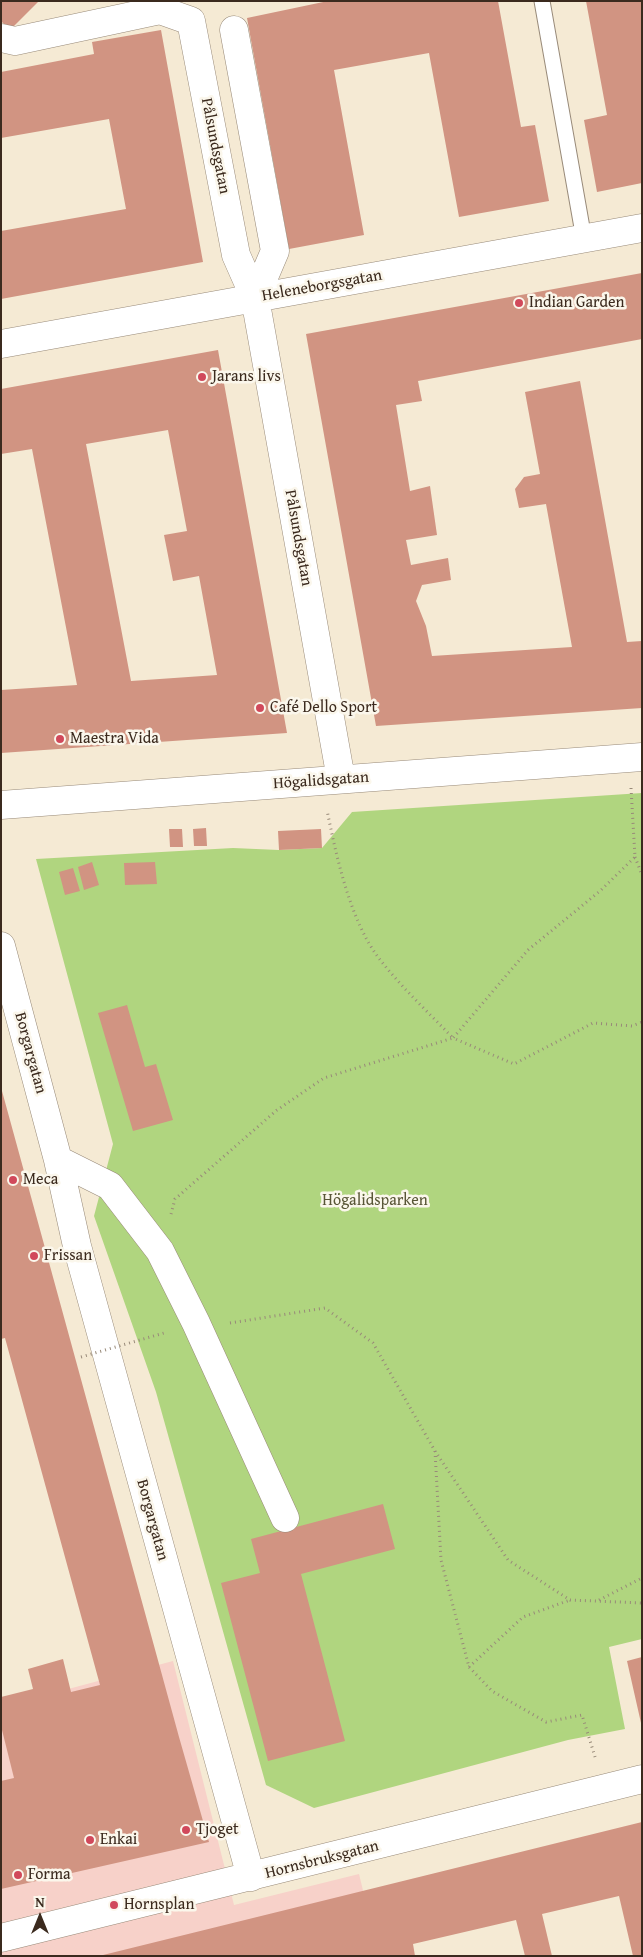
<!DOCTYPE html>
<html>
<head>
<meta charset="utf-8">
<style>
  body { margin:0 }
  #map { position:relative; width:643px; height:1957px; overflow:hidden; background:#f5ead4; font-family:"Gentium Book Plus",serif }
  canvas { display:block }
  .frame { position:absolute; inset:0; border:2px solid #3b2a1e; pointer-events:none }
  .north { position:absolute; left:15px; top:1892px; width:50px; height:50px; -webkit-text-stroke:4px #fbf7ec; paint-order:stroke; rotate:0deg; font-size:14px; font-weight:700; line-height:20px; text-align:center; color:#3b2a1e }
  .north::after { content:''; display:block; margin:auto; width:18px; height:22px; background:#3b2a1e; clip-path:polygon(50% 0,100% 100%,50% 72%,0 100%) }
</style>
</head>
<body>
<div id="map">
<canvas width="643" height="1957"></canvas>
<div class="frame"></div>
<div class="north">N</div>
</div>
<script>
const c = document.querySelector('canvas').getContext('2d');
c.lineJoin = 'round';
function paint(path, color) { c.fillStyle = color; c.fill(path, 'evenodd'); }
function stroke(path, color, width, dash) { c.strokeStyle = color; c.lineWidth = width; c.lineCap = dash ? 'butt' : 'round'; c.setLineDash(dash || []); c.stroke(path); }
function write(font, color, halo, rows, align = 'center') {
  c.font = font + ' "Gentium Book Plus",serif'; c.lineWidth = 5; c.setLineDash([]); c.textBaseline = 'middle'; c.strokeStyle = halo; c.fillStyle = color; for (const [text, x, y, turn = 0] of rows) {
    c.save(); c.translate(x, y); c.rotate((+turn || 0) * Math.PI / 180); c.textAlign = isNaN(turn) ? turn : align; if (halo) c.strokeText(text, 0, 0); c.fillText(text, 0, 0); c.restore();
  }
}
paint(new Path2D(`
  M173,1661L234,1905L359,1874L379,1956H1V1707Z`), '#f7d1c9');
paint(new Path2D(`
  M642,793V1639L609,1647L625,1729L568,1740L314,1808L266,1785L156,1392L94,1216L113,1144L36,859L233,848L279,850L322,848L352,812Z`), '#b0d57f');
paint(new Path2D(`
  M1,1H39L10,30L1,21Z
  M328,1H498L521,127L535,125L549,201L459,217L429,53L334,70L364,235L289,249L247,18Z
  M586,1H642V183L597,192L584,120L607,115Z
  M161,30L203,262L1,299V231L126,209L109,119L1,138V72L94,54L92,42Z
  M642,273V339L418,381L422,401L396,405L410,491L430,486L437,535L406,540L411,565L448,558L451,580L422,585L416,601L426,626L432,656L572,647L546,504L519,508L515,489L524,477L540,474L525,392L580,381L627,642L642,641V708L376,726L306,334Z
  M218,350L287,733L1,753V690L77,685L32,449L1,454V389ZM168,430L187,531L164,535L173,581L199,576L217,675L131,681L86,444Z
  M206,828L207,846H194L193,829Z
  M169,829H182L183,847H170Z
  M321,829L322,848L279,850L278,831Z
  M92,862L99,885L84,890L78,867Z
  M155,862L157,884L125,885L124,863Z
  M73,868L80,891L65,895L59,872Z
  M127,1005L145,1067L156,1064L173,1120L133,1131L98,1013Z
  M2,1091L179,1737L209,1842L1,1889V1781L14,1778L1,1726V1697L33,1689L28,1669L63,1659L71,1692L100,1685L5,1338L1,1339Z
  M383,1504L395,1549L301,1574L345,1741L268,1761L221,1583L260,1573L251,1539Z
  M642,1657V1723H641L627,1661Z
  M642,1822V1956H633L619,1896L542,1914L552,1956H525L516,1920L413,1944L415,1956H99Z`), '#d19482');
const lane = new Path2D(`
  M542,1L584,239`);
const street = new Path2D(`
  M234,30L275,251L255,298
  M1,38L15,41L160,10L191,21L236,255L255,298L341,779
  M1,344L642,228
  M1,805L642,757
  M1,946L58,1160L77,1246L251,1877
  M58,1160L110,1186L160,1251L196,1323L285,1518
  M1,1938L642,1779`);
stroke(lane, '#988a79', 17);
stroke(street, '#988a79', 29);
stroke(new Path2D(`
  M631,788L635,857L600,891L528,950L453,1038L514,1064L593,1023L632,1026L642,1022
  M635,857L642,875
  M171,1214L175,1199L277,1110L324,1078L453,1038C428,1012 400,986 378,957C350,920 336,855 327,810
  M230,1323L325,1308L373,1343L435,1451L508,1560L570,1600L642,1603
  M1,1380H4
  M435,1451L441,1560L469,1667L492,1691L546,1722L582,1715L596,1760
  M599,1600L642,1578
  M469,1667L523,1617L570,1600`), '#988a79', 3, [1, 4]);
stroke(lane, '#fff', 15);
stroke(street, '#fff', 28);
stroke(new Path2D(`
  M81,1357L164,1333`), '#988a79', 3, [1, 4]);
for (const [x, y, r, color] of [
  [519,303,5,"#d1495b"],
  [202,377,5,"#d1495b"],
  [260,708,5,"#d1495b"],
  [60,739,5,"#d1495b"],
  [13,1180,5,"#d1495b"],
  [34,1256,5,"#d1495b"],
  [186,1830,5,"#d1495b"],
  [90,1840,5,"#d1495b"],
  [18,1875,5,"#d1495b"],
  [114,1905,5,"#d1495b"]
]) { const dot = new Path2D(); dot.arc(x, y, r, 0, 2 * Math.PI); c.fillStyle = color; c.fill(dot); stroke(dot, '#fbf7ec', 2); }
write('16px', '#3b2a1e', '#fbf7ec', [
  ["Pålsundsgatan",215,146,79],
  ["Heleneborgsgatan",322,286,-10],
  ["Pålsundsgatan",298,538,80],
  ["Högalidsgatan",321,781,-4],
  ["Borgargatan",30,1053,75],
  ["Borgargatan",152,1520,75],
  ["Hornsbruksgatan",322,1860,-14]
]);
write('16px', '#3b2a1e', '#fbf7ec', [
  ["Indian Garden",529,303],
  ["Jarans livs",212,377],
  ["Café Dello Sport",270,708],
  ["Maestra Vida",70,739],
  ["Meca",23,1180],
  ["Frissan",44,1256],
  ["Tjoget",196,1830],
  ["Enkai",100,1840],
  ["Forma",28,1875],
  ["Hornsplan",124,1905]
], 'left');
write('16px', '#585536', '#fbf7ec', [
  ["Högalidsparken",375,1201]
]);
</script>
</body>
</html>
